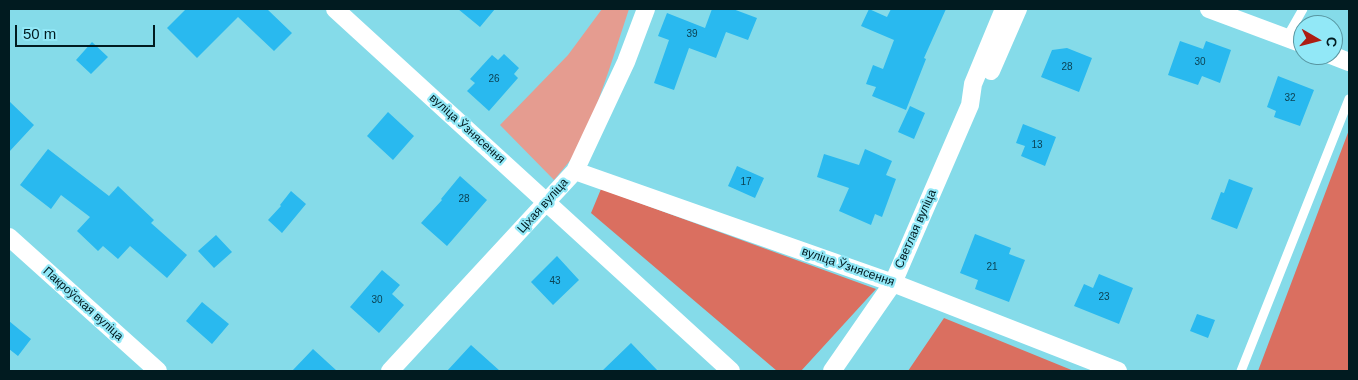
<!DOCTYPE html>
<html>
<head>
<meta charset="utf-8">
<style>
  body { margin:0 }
  #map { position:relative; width:1358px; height:380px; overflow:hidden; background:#85dbe9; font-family:Helvetica,sans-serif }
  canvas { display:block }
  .frame { position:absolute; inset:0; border:10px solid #011b20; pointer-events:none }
  .north { position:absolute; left:1293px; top:15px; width:50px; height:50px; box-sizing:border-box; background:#92e8f7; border:1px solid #5896a1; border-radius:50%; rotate:98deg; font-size:14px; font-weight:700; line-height:20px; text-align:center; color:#011b20 }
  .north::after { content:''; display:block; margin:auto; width:18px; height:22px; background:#ad1d13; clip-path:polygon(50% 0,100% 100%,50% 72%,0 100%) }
  .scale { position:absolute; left:15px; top:25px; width:140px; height:22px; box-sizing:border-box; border:2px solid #011b20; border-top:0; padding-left:6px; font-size:15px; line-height:18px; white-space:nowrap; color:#011b20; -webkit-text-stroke:4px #92e8f7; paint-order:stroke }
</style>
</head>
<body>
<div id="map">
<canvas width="1358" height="380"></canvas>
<div class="frame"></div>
<div class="north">С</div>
<div class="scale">50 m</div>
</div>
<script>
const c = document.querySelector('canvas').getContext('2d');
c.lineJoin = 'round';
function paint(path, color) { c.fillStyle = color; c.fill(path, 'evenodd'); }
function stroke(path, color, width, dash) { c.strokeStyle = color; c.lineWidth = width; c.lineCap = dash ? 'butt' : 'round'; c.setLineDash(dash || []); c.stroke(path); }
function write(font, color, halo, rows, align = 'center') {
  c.font = font + ' Helvetica,sans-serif'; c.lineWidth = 4.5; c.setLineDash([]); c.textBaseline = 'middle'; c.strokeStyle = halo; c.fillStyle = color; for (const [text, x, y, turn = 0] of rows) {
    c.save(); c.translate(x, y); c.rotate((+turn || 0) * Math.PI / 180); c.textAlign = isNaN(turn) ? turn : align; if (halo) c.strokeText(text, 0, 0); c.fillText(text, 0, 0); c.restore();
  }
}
paint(new Path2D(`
  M602,9H629L609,70L591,121L573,157L554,180L500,125L568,55Z`), '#e59c90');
paint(new Path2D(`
  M1349,130V371H1258Z
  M601,189L876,289L801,371H777L591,213Z
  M944,318L1074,371H908Z`), '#da6f60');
paint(new Path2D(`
  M186,9H267L292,33L274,51L238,17L197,58L167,28Z
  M458,9H495L480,27Z
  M712,9H733L757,18L748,40L726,32L716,58L689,48L674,90L654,83L669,40L658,36L667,13L705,28Z
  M869,9L887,17L891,9H946L924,58L926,59L906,110L872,96L876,87L866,84L873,65L883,69L894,40L861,26Z
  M1180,41L1203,49L1206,41L1231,50L1220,83L1202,76L1198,85L1168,75Z
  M92,42L108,57L91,74L76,60Z
  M1067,48L1092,58L1079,92L1041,77L1052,50Z
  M504,54L519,68L514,74L518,78L489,111L467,91L475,83L470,79L492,55L498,60Z
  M1278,76L1314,90L1300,126L1274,117L1276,111L1267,107Z
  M9,101L34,125L9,152Z
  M910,106L925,113L914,139L898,132Z
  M388,112L414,136L393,160L367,136Z
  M1023,124L1056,137L1045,166L1021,156L1025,146L1016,143Z
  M48,149L109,196L118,186L154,220L151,223L187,255L167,278L130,246L118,259L103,246L98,251L77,231L90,217L61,195L51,209L20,185Z
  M865,149L892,161L886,175L896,179L882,217L875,214L871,225L839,211L849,188L817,177L824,154L859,165Z
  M737,166L764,178L755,198L728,186Z
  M460,176L487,200L447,246L421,223L442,200L441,199Z
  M1229,179L1253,188L1237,229L1211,219L1221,192L1224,193Z
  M291,191L306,204L282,233L268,220L281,206L280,205Z
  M975,234L1011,248L1009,254L1025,260L1009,302L975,289L978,280L960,273Z
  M216,235L232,252L214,268L198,251Z
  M557,256L579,280L553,305L531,282Z
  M382,270L400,285L392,294L404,305L379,333L350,307Z
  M1099,274L1133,288L1119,324L1074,306L1084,284L1093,288Z
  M202,302L229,324L212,344L186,321Z
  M1197,314L1215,320L1208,338L1190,331Z
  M9,321L31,339L18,356L9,349Z
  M631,343L658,371H602Z
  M471,345L500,371H447Z
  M313,349L337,371H292Z`), '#29b9ef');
stroke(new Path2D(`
  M1287,37L1303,9
  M1241,371L1349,99`), '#fff', 9);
stroke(new Path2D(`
  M335,9L731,371
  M1209,9L1303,44
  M1331,55L1349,62
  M991,71L1018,9
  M575,171L893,283L1118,371
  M9,237L158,371
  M390,371L575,171L626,62L646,9
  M832,371L893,283L970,105L973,84L1004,9`), '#fff', 18);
write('10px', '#0b4254', null, [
  ["39",692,34],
  ["30",1200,62],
  ["28",1067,67],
  ["26",494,79],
  ["32",1290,98],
  ["13",1037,145],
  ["17",746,182],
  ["28",464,199],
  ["21",992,267],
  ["43",555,281],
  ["23",1104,297],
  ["30",377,300]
]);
write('12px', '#011b20', '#92e8f7', [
  ["вуліца Ўзнясення",467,129,42],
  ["Ціхая вуліца",543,206,-48],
  ["Светлая вуліца",916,229,-66],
  ["вуліца Ўзнясення",848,267,19],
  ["Пакроўская вуліца",83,304,42]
]);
</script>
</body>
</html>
